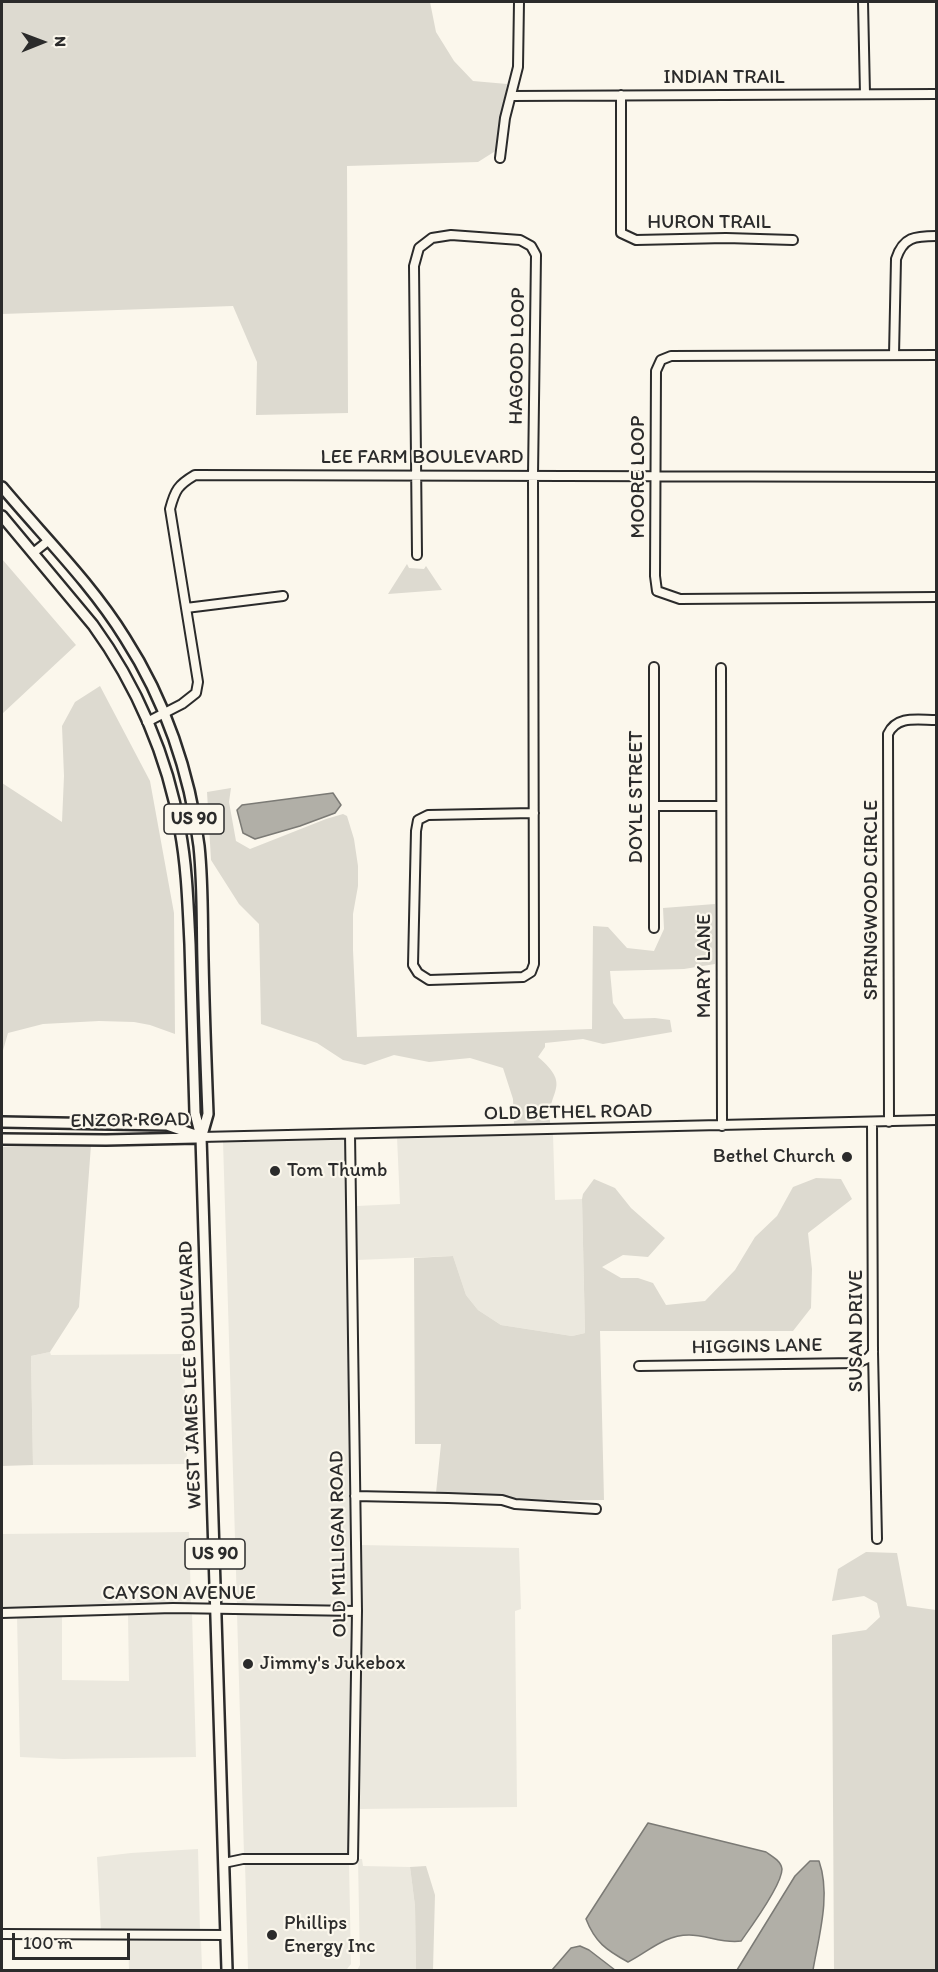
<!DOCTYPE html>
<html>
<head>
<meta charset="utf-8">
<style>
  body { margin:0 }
  #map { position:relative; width:938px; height:1972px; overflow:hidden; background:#fbf7ec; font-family:Itim,sans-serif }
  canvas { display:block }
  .frame { position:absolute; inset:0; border:3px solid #2b2b2b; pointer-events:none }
  .north { position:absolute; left:12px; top:12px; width:60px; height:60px; -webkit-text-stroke:4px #fbf7ec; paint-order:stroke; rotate:89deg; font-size:16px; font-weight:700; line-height:24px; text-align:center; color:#2b2b2b }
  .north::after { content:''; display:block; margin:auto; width:21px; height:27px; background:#2b2b2b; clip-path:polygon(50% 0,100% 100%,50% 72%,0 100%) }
  .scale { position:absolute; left:12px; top:1933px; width:118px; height:27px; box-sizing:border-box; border:3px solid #2b2b2b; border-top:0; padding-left:8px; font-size:18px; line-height:21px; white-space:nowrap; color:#2b2b2b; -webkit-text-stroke:4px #fbf7ec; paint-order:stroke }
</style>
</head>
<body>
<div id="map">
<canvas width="938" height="1972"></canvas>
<div class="frame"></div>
<div class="north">N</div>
<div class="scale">100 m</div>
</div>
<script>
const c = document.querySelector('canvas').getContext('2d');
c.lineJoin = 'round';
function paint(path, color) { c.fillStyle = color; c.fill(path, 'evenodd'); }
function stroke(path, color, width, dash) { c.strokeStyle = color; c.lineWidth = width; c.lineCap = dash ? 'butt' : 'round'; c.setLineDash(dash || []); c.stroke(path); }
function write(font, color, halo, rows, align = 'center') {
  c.font = font + ' Itim,sans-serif'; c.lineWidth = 4.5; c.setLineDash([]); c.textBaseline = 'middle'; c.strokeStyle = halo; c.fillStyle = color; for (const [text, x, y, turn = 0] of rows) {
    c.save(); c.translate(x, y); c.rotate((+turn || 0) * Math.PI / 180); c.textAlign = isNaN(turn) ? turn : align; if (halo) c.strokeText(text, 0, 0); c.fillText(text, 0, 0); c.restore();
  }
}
paint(new Path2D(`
  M553,1134L555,1200L582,1199L585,1333L572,1336L501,1325L478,1310L466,1295L453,1256L357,1260V1206L400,1204L397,1137Z
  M346,1138L352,1605H237L223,1141Z
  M50,1352L51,1355L184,1354L187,1464L33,1465L31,1356Z
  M189,1532L191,1604L2,1609V1534Z
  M360,1545L519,1548L521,1609L515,1611L517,1807L360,1809L362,1607Z
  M173,1612H192L196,1757L63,1759L20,1757L17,1616L62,1615V1680L129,1681L128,1614Z
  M237,1613L352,1615L349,1855H244Z
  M198,1849L200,1931H101L97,1857L131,1853Z
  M358,1859H362L363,1866L410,1867L415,1906L416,1970H357L360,1965Z
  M245,1863H349L351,1964L347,1969L248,1970Z
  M128,1939H201L202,1970H129Z`), '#ebe8de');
paint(new Path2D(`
  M2,2H430L436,32L454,61L473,81L507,84L497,150L478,162L347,166L348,413L256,415L257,362L233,306L2,314Z
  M2,559L76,645L2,714Z
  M407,564L409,568L424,569L426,566L442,590L388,594Z
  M100,686L150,781L174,913L175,1034L150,1025L134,1022L99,1021L43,1024L8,1033L2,1054V783L62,822L64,776L62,726L75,702Z
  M231,788L229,802L236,841L250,849L326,819L343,814L347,816L354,839L358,866V886L353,914V950L357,1037L592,1029L593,926L608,927L627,948L654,951L664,929L663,908L715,904V964L684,969L610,971L613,1003L624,1019L655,1018L670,1020L672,1032L603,1044L583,1039L545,1043V1047L538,1057C575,1088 544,1091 551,1126L517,1127L514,1125L513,1099L503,1068L470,1058L429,1062L394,1055L365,1065L343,1060L317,1043L261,1024L259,924L239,904L211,860L207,792Z
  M91,1145L79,1307L50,1352L31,1356L33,1465L2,1466V1147Z
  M816,1178L841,1179L852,1199L808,1233L812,1269L811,1308L793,1331H600L604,1500L519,1501L502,1496L436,1493L441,1444H415L414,1258L453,1256L466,1295L478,1310L501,1325L572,1336L585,1333L582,1199L583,1194L594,1179L615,1188L631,1208L665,1238L648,1257L623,1255L602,1267L621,1278H638L653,1283L666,1305L705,1301L735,1270L755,1237L777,1216L793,1187Z
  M866,1552L897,1553L907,1606L936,1610V1970H834L832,1635L866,1630L880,1617L877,1603L864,1596L832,1601L838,1569Z
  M426,1866L435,1895L433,1970H416L415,1906L410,1867Z`), '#dddad0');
const water = new Path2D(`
  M333,793L341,805L335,813L300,826L255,839L243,833L237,810L242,805Z
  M648,1823L766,1852C772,1856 781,1861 782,1869C782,1885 751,1927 741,1941C724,1944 706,1935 689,1935C664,1935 648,1952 628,1962C606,1950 595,1942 586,1919Z
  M810,1861H819C831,1895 819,1935 813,1970H737L795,1876Z
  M580,1946L589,1950L615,1970H552L571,1948Z`);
paint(water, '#b1afa7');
stroke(water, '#7b7a75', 1.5);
const minor = new Path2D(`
  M863,2L865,94
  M621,95V233L636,240L726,238L793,240
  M511,96L936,94
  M500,158L505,118L518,67L519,2
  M894,355L896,259C903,237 915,236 936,236
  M936,355L671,356L661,360L656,371L655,576L657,591L680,599L936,597
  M33,553L48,541
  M417,555L414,266L419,248L432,238L451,235L520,240L531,246L536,255L533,475L534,964L531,972L523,977L429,980L418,973L413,965L416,831L418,820L428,815L534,813
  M186,608L283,596
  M654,667V928
  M721,668L722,1126
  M147,722L182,704L196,693L198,682L170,509C175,490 178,485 195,475L936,477
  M654,806H721
  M872,1122L873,1352L877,1539
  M889,1122L888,734C897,715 918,720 936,720
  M201,1137L936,1120
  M639,1366L857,1363L868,1358L873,1352
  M355,1496L448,1498L502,1500L515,1504L596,1509
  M2,1613L173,1608L357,1611
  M224,1863L243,1859H353L357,1611L350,1134
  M2,1934L226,1935`);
const major = new Path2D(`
  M2,487C43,536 91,583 125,638C165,700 190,773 199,846C203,884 202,922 203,960C204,1011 206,1063 208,1114L202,1135
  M2,516L93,625C136,684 168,757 180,830C187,867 188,905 190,944C192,1000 193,1057 195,1113L201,1137L227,1970
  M2,1122L167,1125L201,1137
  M2,1139L106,1140L196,1138`);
stroke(minor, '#2b2b2b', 12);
stroke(major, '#2b2b2b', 14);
stroke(minor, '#fbf7ec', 8);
stroke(major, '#fbf7ec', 9);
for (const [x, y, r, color] of [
  [847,1157,6,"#2b2b2b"],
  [275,1171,6,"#2b2b2b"],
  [248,1664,6,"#2b2b2b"],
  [272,1935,6,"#2b2b2b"]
]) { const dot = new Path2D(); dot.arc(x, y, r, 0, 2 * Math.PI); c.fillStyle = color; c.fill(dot); stroke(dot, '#fbf7ec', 2); }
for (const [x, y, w] of [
  [194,819,60],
  [215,1554,60]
]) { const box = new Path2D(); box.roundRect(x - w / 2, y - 15, w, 30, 4.5); c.fillStyle = '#fbf7ec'; c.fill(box); stroke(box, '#2b2b2b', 1.5); }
write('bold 18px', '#2b2b2b', null, [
  ["US 90",194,819],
  ["US 90",215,1554]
]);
write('20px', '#2b2b2b', '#fbf7ec', [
  ["INDIAN TRAIL",724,78],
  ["HURON TRAIL",709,223],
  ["HAGOOD LOOP",518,356,-89],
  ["LEE FARM BOULEVARD",422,458],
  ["MOORE LOOP",639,477,-90],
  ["DOYLE STREET",637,797,-90],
  ["SPRINGWOOD CIRCLE",872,900,-90],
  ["MARY LANE",705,966,-90],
  ["OLD BETHEL ROAD",568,1113,-1],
  ["ENZOR ROAD",130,1121,-1],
  ["SUSAN DRIVE",857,1331,-90],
  ["HIGGINS LANE",757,1347,-1],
  ["WEST JAMES LEE BOULEVARD",191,1375,-92],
  ["OLD MILLIGAN ROAD",339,1544,-91],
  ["CAYSON AVENUE",179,1594]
]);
write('20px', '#2b2b2b', '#fbf7ec', [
  ["Bethel Church",835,1157,"right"],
  ["Tom Thumb",287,1171],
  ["Jimmy's Jukebox",260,1664],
  ["Phillips",284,1924],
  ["Energy Inc",284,1947]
], 'left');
</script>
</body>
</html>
